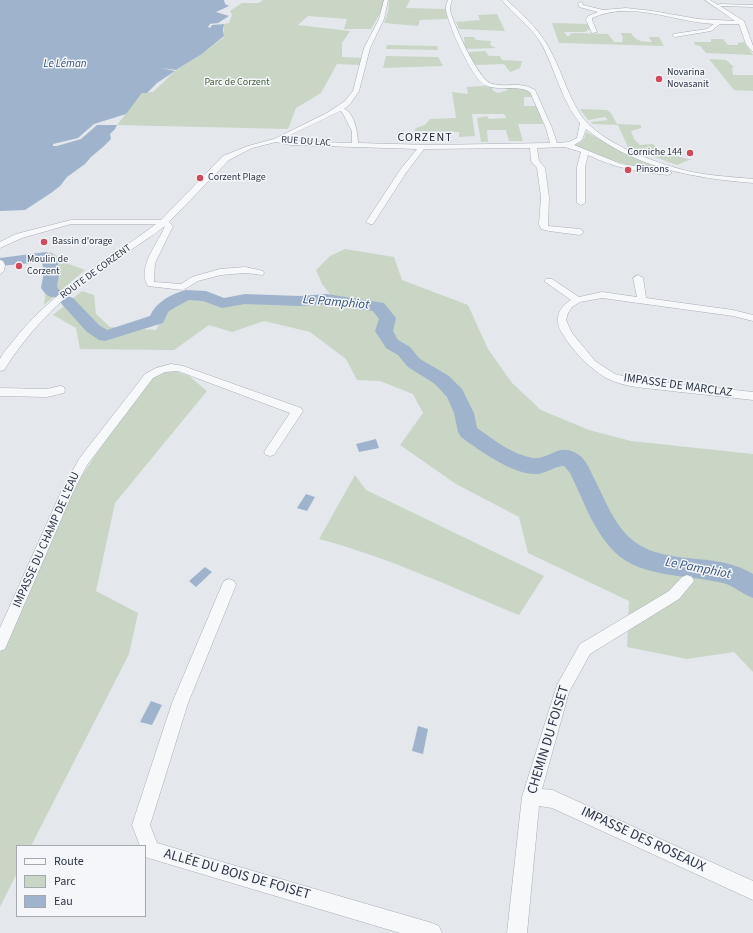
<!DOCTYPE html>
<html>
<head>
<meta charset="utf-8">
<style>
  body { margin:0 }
  #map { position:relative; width:753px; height:933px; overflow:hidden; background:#e4e7ec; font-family:"Source Sans 3",sans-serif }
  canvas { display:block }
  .legend { position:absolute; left:16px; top:845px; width:130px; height:72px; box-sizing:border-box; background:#f4f6f9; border:1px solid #a4a8b1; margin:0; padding:5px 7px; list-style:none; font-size:12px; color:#2b3445 }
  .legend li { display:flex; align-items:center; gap:8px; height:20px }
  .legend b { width:20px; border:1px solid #a4a8b1 }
</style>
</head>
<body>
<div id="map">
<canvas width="753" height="933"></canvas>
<ul class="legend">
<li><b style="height:5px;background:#f7f8fa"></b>Route</li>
<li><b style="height:11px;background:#c9d6c5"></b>Parc</li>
<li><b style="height:11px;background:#9fb4cc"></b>Eau</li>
</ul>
</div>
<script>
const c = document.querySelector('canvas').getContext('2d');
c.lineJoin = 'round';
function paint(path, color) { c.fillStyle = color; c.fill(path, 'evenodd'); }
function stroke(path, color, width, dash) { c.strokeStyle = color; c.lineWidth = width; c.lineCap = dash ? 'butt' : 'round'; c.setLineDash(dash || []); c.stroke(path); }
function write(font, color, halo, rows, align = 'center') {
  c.font = font + ' "Source Sans 3",sans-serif'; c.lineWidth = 3; c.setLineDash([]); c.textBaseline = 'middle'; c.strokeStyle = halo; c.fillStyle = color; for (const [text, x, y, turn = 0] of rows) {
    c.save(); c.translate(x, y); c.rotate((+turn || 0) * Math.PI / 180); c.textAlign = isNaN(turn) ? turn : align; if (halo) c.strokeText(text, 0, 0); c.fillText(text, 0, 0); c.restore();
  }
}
paint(new Path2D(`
  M263,0H383L382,10L371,29H344L347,19L308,16L298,25L350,31L342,43V57L362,58L360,65L337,64L321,93L296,108L288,129L117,125L142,93L153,92L175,71L202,54L224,37V24L229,23L232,15L230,11L242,3H259Z
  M389,0H410L406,8L446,9L447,19L420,20L418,26L384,23L388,12Z
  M497,14L505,31L459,29L456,22L480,20L478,15Z
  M552,23L587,24L590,29L585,32H564L567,36H570V34L575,33L608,34L614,42H622L623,38L621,33H631C637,42 643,42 652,42L649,37H659L664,46L559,43Z
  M464,37H474L476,40L491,41L490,45L496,48L465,49Z
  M711,39H723L728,45H738V43L744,42L753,55L706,53L700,46L695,45L694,42H711Z
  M387,45L437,46L438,50L386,49Z
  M485,51L489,56H500L502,60L522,61L520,68L510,72L504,64L476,65L469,57V52Z
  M386,56L438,57L443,66L383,68Z
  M709,59L726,60L734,67L732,68L733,75H753V91L734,90Z
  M483,86L494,87L492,90L498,93L508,90L504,88C515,88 527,86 533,97H524V106H537L543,124H518L523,141H509L506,130H487L488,142H481L477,118L487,116L489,119L506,118L504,114H472L475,136L459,137V132L414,131L416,128L425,125L430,119L456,118L452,92L468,94L467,87Z
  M580,109L607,110L611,113L617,124L641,125V128L631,131L634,139L640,145L653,144L656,147L651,150L668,157L671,155L693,160H689L677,165L635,150L628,147L618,125L592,124L591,122L608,120L605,117L588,120Z
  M586,132L619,149L661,167C624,169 606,157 573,145C581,143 585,140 586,132Z
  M345,249L394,257L402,280L468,305L488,349L512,383L541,410L589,430L631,441L753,454V672L734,652L687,659L627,647L629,601L528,553L519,517L456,484L400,445L423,413L413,394L380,381L357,380L346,359L310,332L264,321L232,332L209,325L174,350L80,349L76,328L53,315L82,291L94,295L96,314L110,327L156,330L166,310L187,298H333L322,284L316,270L330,256Z
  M51,252L69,264L85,270L44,305L48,273L45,262L3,265L0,260L40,256Z
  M169,369L189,376L207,391L115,503L96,591L138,613L129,654L31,846H17V873L0,907V652L70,494L111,431L152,379L160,372Z
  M355,475L366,490L544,576L519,615C453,588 388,557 319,539Z`), '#c9d6c5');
paint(new Path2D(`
  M0,0H224L225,4L229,6L216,12L229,16L218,23L210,24L208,27L210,28L212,25L224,24L223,30L224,36L202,54L176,70L161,68L175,71L157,83L147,93H142L126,114L94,124L78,138L53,144V146H57L81,139L97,125H117L115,129L110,134L111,139L103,147L91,157L85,164L67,177L60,186L51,193L25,210L0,211Z
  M376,439L379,448L359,452L356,444Z
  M306,494L315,497L307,511L297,508Z
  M205,567L212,572L196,587L189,581Z
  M151,701L162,705L152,725L140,722Z
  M418,726L428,729L423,754L412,751Z`), '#9fb4cc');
paint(new Path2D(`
  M46,252L51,254C63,267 59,272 57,287L62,293L60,296C51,299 46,296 41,288L44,272L42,262L0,266V258Z
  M186,290L206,291L224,298L245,294L299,296L327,294L384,303L396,318L393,331L398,340L410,347L420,359L449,376L462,389L474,413L477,428C494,440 513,455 533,458C550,460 559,441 579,455C586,460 590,470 594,478C607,503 617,535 645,548C678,564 720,553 753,574V598C742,594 734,586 723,583C685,574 636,579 609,546C591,525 582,497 570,473L564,466C555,466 547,473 538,474C514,476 479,450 461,437L458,432L454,413L447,397L435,384L408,367L398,355L386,348L375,331L379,319L373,311L327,304L299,306L245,304L222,308L203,301L189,300L174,308L168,312L163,323L105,341L99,340L87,332L59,301L61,298L67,296L73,298L99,325L107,330L150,316C156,302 171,294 186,290Z`), '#9fb4cc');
const minor = new Path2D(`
  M384,0H388L384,19L370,48L359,91L350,104L344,109C354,112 358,133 358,143L431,145L550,143L546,128L530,92C516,84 500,92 485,85C473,80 447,23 446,9C445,6 447,3 448,0H452C451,3 450,6 450,9C452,22 478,78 490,83C505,89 519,80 535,90L552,128L557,143L569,142L577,138L580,123C561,100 555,68 541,43C531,26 514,15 502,0H507C520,13 536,26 546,43C560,65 566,92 580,114C598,143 660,165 692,172C712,176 733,177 753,179V183C693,178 635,168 586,129L582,140L574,145L621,164L668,171L672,173L668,175C638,172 615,168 588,155L585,167V203L581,205L577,203V167L581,152L565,147L537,148L539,161L545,168L549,197L548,226L580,229L584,232L580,235L549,231L541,229L539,224L541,197L537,168L531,161L530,148L424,149L406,173L373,224H370L366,222L400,170L417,149L291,145L276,142L252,148L229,160L169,222L173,226L155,263L154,280V282L181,284L192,277L220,269L245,267L263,271L264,273L263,275L245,273L221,275L198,281L183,290L148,286C136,268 159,242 165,226C140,245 114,260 89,278C55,304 26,335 4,370L0,371C0,368 0,363 0,359C4,351 13,342 18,335C57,288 108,260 156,224H71L22,238L0,248V242L16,234L71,220H161L223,156L248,146L274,139L327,113L345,101L353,91L364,48L379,19ZM340,111L342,112L352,131V143L291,141L282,139Z
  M705,0H710L718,5L720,4L753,5V7L720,6L744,21L753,46V52L746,44L739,24H720L711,31L675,37L673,36V34L707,29L714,24C673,22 632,0 592,18V20L597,32L592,33L586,20L588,16L598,12L579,7L578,3L582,2L583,5L603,10L626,8L653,11L698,19L735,21Z
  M0,260L3,261L5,265L4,271L0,274Z
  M638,275L643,278L646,298L733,310L753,315V321L733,316L602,298L580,302L572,307L568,313L566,320L572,333L595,361L615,374L634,379L753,392V400C726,397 699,394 671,391C650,388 625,388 606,378C588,367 573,351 562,333C554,320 558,308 571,300L544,281L546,279H552L579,297L602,292L637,297L633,278Z
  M171,364L183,366L301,408L303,411L274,455L270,456L266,455L264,452L290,413L178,371L165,372L153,378L87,465L73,492L5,649L0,651V628L61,492L79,459L145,374L156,368Z
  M60,386L64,387L65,390L64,393L47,397L0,396V388L47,389Z
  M687,575L692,577L694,581L679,599L590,654L569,692L542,789L553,790L559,793L753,881V900L552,808L539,806L527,933H507L522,797L557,685L580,644L669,591L682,577Z
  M229,579L234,581L236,585L188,703L150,825L157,843L432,923L439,926L442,933H400L145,857V846H140L132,825L172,703L222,585L224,581Z`);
stroke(minor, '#a9aeb7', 1);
paint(minor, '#f7f8fa');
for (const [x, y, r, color] of [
  [659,79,4,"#d1495b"],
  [690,153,4,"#d1495b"],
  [628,170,4,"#d1495b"],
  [200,178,4,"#d1495b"],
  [44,242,4,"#d1495b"],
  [19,266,4,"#d1495b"]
]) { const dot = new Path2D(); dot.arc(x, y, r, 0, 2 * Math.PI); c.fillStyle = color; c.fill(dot); stroke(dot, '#f4f6f9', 1.5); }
write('10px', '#2b3445', '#f4f6f9', [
  ["Novarina",667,73],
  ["Novasanit",667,85],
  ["Corniche 144",682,153,"right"],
  ["Pinsons",636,170],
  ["Corzent Plage",208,178],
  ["Bassin d'orage",52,242],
  ["Moulin de",27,260],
  ["Corzent",27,272]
], 'left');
write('10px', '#3f6138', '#f4f6f9', [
  ["Parc de Corzent",237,83]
]);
write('10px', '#2b3445', '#f4f6f9', [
  ["RUE DU LAC",306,142,4],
  ["ROUTE DE CORZENT",96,272,-36]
]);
write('italic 11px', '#34527a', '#f4f6f9', [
  ["Le Léman",65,65]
]);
c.letterSpacing = '1px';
write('12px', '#1d2536', '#f4f6f9', [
  ["CORZENT",425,138]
]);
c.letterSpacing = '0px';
write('12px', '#2b3445', '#f4f6f9', [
  ["IMPASSE DE MARCLAZ",678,386,8],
  ["IMPASSE DU CHAMP DE L'EAU",47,540,-66]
]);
write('italic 13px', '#34527a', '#f4f6f9', [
  ["Le Pamphiot",336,303,5],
  ["Le Pamphiot",698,569,11]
]);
write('14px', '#2b3445', '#f4f6f9', [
  ["CHEMIN DU FOISET",549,740,-73],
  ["IMPASSE DES ROSEAUX",643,840,25],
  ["ALLÉE DU BOIS DE FOISET",237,875,16]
]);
</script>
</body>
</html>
